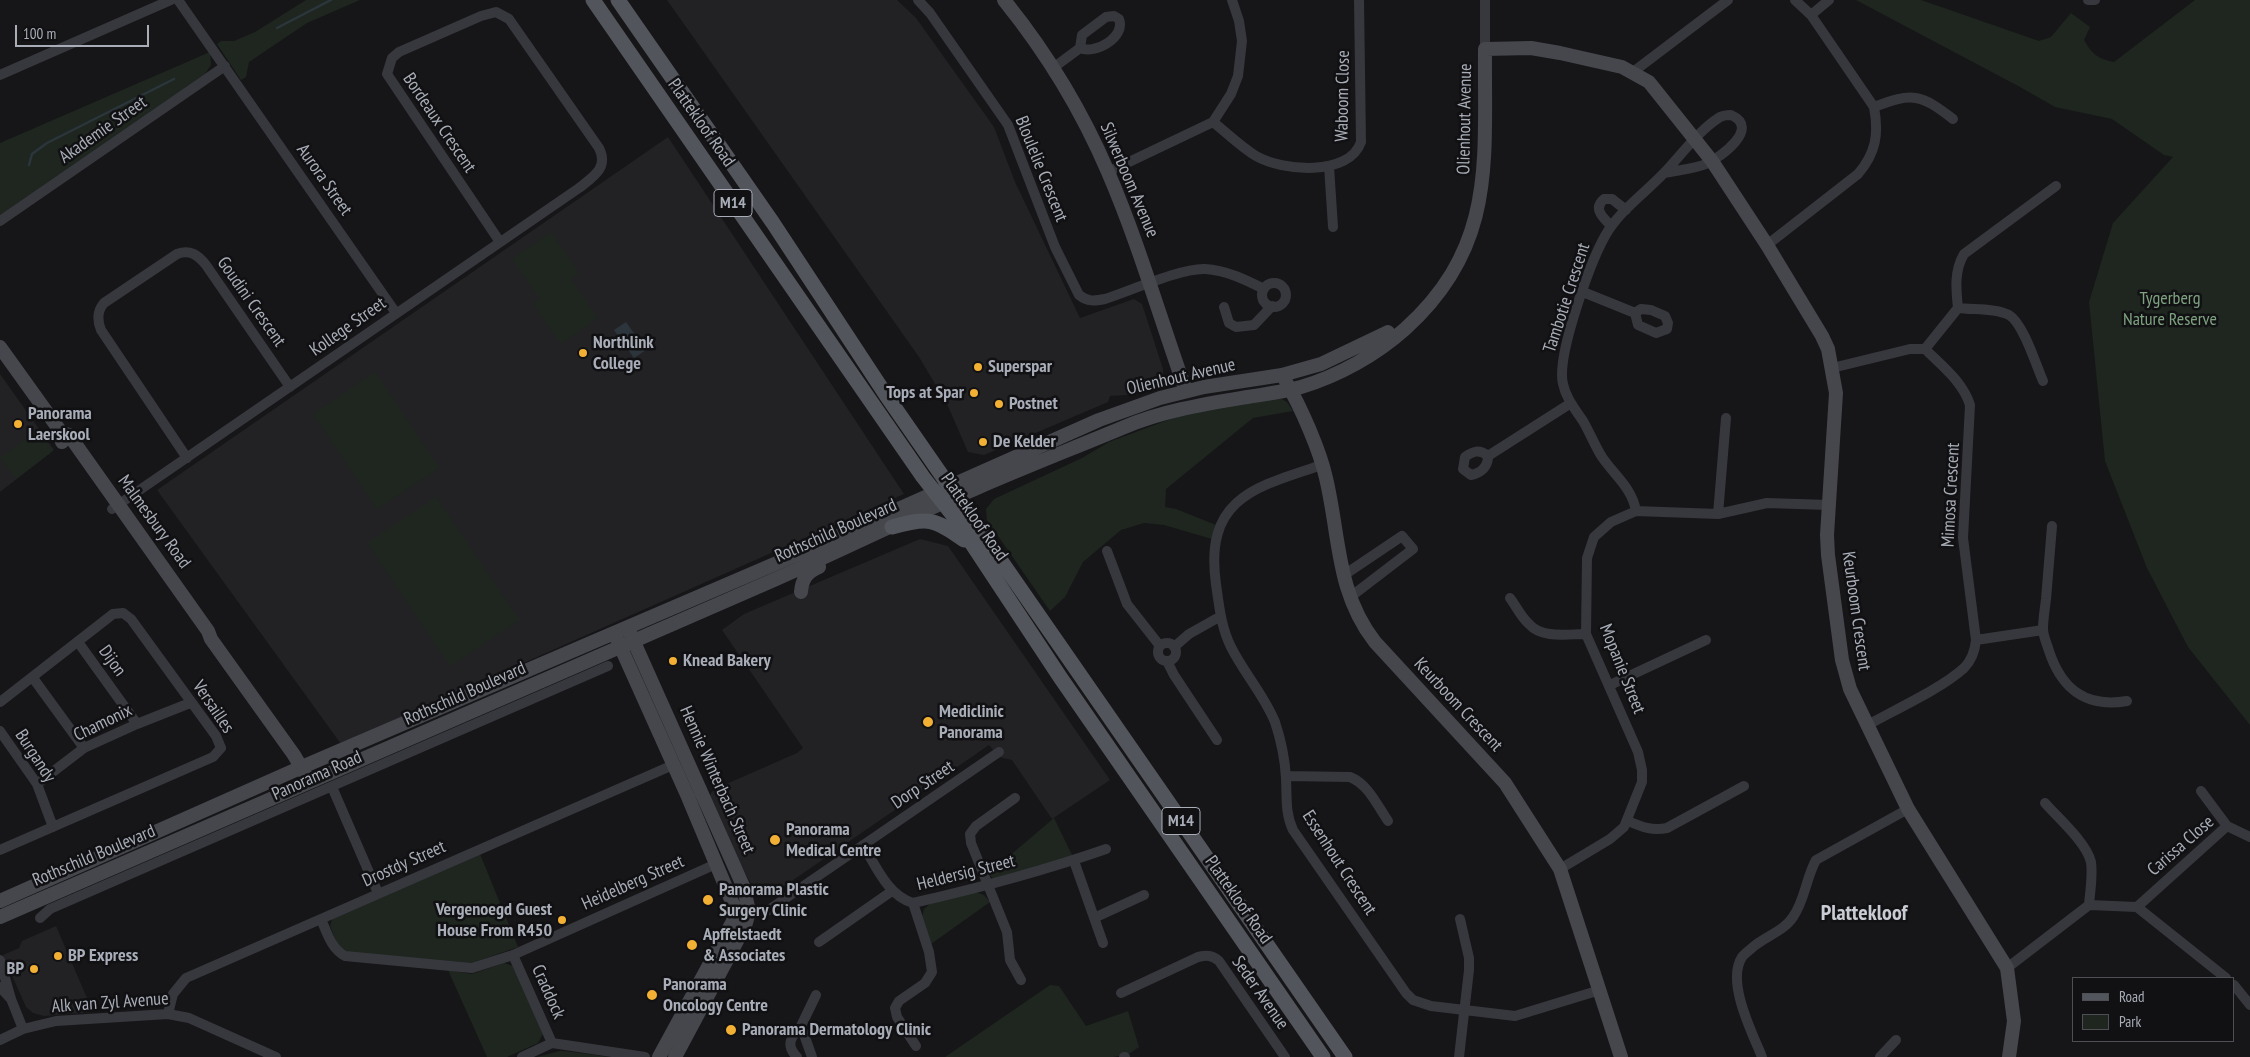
<!DOCTYPE html>
<html>
<head>
<meta charset="utf-8">
<style>
  body { margin:0 }
  #map { position:relative; width:2250px; height:1057px; overflow:hidden; background:#161618; font-family:"PT Sans Narrow",sans-serif }
  canvas { display:block }
  .legend { position:absolute; left:2072px; top:977px; width:162px; height:65px; box-sizing:border-box; background:#111113; border:1px solid #4d4f55; margin:0; padding:6px 9px; list-style:none; font-size:15px; color:#a8adb8 }
  .legend li { display:flex; align-items:center; gap:10px; height:25px }
  .legend b { width:25px; border:1px solid #4d4f55 }
  .scale { position:absolute; left:15px; top:25px; width:134px; height:22px; box-sizing:border-box; border:2px solid #a8adb8; border-top:0; padding-left:6px; font-size:15px; line-height:18px; white-space:nowrap; color:#a8adb8; -webkit-text-stroke:4px #111113; paint-order:stroke }
</style>
</head>
<body>
<div id="map">
<canvas width="2250" height="1057"></canvas>
<ul class="legend">
<li><b style="height:6px;background:#53555c"></b>Road</li>
<li><b style="height:14px;background:#1e261f"></b>Park</li>
</ul>
<div class="scale">100 m</div>
</div>
<script>
const c = document.querySelector('canvas').getContext('2d');
c.lineJoin = 'round';
function paint(path, color) { c.fillStyle = color; c.fill(path, 'evenodd'); }
function stroke(path, color, width, dash) { c.strokeStyle = color; c.lineWidth = width; c.lineCap = dash ? 'butt' : 'round'; c.setLineDash(dash || []); c.stroke(path); }
function write(font, color, halo, rows, align = 'center') {
  c.font = font + ' "PT Sans Narrow",sans-serif'; c.lineWidth = 5; c.setLineDash([]); c.textBaseline = 'middle'; c.strokeStyle = halo; c.fillStyle = color; for (const [text, x, y, turn = 0] of rows) {
    c.save(); c.translate(x, y); c.rotate((+turn || 0) * Math.PI / 180); c.textAlign = isNaN(turn) ? turn : align; if (halo) c.strokeText(text, 0, 0); c.fillText(text, 0, 0); c.restore();
  }
}
paint(new Path2D(`
  M667,0H897L916,18L994,127L1015,182L1080,318L1134,299L1142,304L1163,369V383L1126,395L1110,396L1108,402L984,455L968,452L947,404L919,357Z
  M668,137L904,494L341,744L157,490Z
  M0,374L54,450L0,492Z
  M920,539L948,546L1110,780L1052,819L1012,760L999,757L989,745L770,896L755,891L724,834L709,798L711,793L715,789L797,753L803,748L722,630L744,614Z
  M56,926L93,1012L44,1016L33,1013L26,1007L3,955L19,948L22,941Z`), '#222225');
paint(new Path2D(`
  M306,0H360L307,23L249,62L246,77L241,80L217,44L221,41H234L255,32Z
  M1856,0H1921L2039,41L2051,37L2071,13L2090,27L2084,40C2092,54 2098,59 2114,62L2195,0H2250V725L2188,647L2147,568L2105,461L2089,302L2113,223L2173,157L2164,155L2112,119L2055,107L2020,87Z
  M210,52L211,65L205,74L0,215V143Z
  M551,232L579,273L571,279L598,318L561,344L533,304L540,299L512,259Z
  M375,372L439,468L377,509L313,414Z
  M1280,398L1287,402L1293,411L1253,418L1166,489L1165,507L1176,509L1216,525L1212,539L1164,525L1144,523L1121,530L1083,562L1065,597L1050,611L987,520L986,509L994,499L1082,458L1109,442L1168,420L1193,412Z
  M37,430L53,451L16,479L0,458Z
  M436,497L519,620L450,666L367,543Z
  M1054,818L1073,857L994,879L988,874Z
  M480,854L518,947L472,963L346,952L339,948L330,926L332,919Z
  M976,892L984,895L990,902L931,944L922,917L924,909L930,904Z
  M504,963L513,966L543,1034L538,1043L507,1057H487L448,970L472,974Z
  M1050,985L1059,986L1086,1026L1128,1011L1139,1047L1129,1054L1113,1057H945Z
  M560,1051H565L610,1057H537Z`), '#1e261f');
paint(new Path2D(`
  M626,322L646,350L634,358L614,330Z`), '#2c353c');
stroke(new Path2D(`
  M277,28L331,0
  M29,165L32,154L47,143L174,79`), '#2c353c', 2.5);
stroke(new Path2D(`
  M178,0L396,313
  M918,0L930,13L1008,125L1055,247L1079,295C1088,302 1094,301 1105,299C1130,291 1181,268 1205,269C1226,270 1246,280 1264,289
  M1485,0V49
  M2088,0H2095
  M1811,15L1829,0
  M1114,16L1119,19C1126,37 1095,55 1080,48L1082,35L1106,17Z
  M1053,68L1080,48
  M1633,72L1728,0
  M0,75L171,0
  M1874,107C1912,92 1921,94 1953,119
  M1213,122C1227,133 1241,147 1256,156C1282,171 1349,177 1361,142L1359,0
  M1329,166L1333,227
  M1108,172L1213,122L1231,94L1238,76L1242,41L1239,21L1232,0
  M0,221L225,66
  M1611,226C1604,218 1592,209 1604,199H1612L1626,210
  M1767,245L1858,174C1876,153 1879,134 1874,107L1811,15L1795,0
  M1262 295a12 12 0 1 1 24 0a12 12 0 1 1-24 0Z
  M1583,292L1635,313
  M1224,307L1229,323L1236,327L1254,325L1272,306
  M1958,308C1956,289 1954,271 1964,254L2056,186
  M1958,308C1974,310 1995,308 2009,315C2023,323 2036,365 2043,381
  M1641,309L1651,310L1665,316L1668,323L1667,329L1656,333L1638,325L1635,313Z
  M1925,349L1958,308
  M1832,368L1910,349H1925C1942,366 1963,382 1970,405L1963,538L1976,640C1975,650 1972,660 1964,668C1941,689 1894,710 1866,726
  M1488,456C1479,449 1473,451 1465,457L1463,469L1471,475C1481,473 1488,467 1488,456L1571,403
  M187,458L101,330C97,320 97,311 104,303L177,254C190,249 198,255 206,265L290,387
  M1322,465C1255,487 1204,498 1216,584C1219,605 1221,627 1231,647C1244,673 1264,695 1275,722C1281,740 1285,760 1286,778C1287,797 1285,813 1293,830L1406,993L1413,1000L1431,1006L1515,1016L1600,990
  M112,509L579,188C593,177 609,168 599,148L509,19L496,12L481,16L399,52L392,58L387,74L500,242
  M1636,511C1632,488 1615,476 1602,457C1595,446 1590,433 1583,421C1575,409 1566,398 1563,384C1556,357 1590,263 1605,236C1619,211 1644,194 1664,173C1682,154 1698,131 1720,117C1724,115 1727,115 1731,115C1761,128 1721,157 1706,164C1694,169 1678,170 1664,173
  M1718,514L1726,418
  M2052,526C2050,550 2048,574 2046,599C2045,608 2043,619 2043,629C2043,636 2047,644 2049,651C2062,690 2086,708 2127,701
  M1107,551L1127,604L1160,646
  M1344,575L1402,536L1413,549L1349,598
  M1510,598C1516,606 1521,617 1529,624C1542,639 1568,634 1586,634
  M1976,640L2043,630
  M78,642L137,724
  M1158 652a9 9 0 1 1 18 0a9 9 0 1 1-18 0Z
  M1174,647L1189,634L1221,616
  M1167,661L1174,675L1217,740
  M33,678L84,748
  M1610,685L1706,640
  M0,702L113,614L123,613L131,619L216,736L221,748L213,757L0,850
  M0,731L37,784L53,827
  M1286,776L1350,777C1368,784 1377,805 1388,821
  M37,784L84,748L137,724L190,703
  M332,787L378,893
  M2201,791L2227,826L2250,837
  M1015,798L976,826L970,834L971,843L1007,932L1010,960L1021,980
  M2045,803C2058,818 2086,842 2091,862C2093,876 2090,891 2089,905
  M1628,821C1642,827 1652,831 1667,828L1744,786
  M863,845C876,866 888,896 913,903C979,888 1043,871 1106,849
  M1074,861L1103,943
  M1560,869L1610,839L1624,827L1642,782V770L1638,752L1586,634L1587,558L1594,537L1611,522L1636,511L1718,514L1767,503L1829,505
  M913,903L929,952L932,972L925,983L899,1001L895,1008L897,1017L916,1046
  M2137,907L2227,826
  M743,911L757,913L767,911L999,752
  M40,918L50,909L608,666
  M1094,918L1144,895
  M321,919C327,933 331,948 345,956L472,968L513,955L716,864
  M819,942L892,891
  M513,955L552,1043
  M0,960L11,999L23,1029
  M2007,968L2089,905L2137,907L2226,978
  M2234,985L2250,1005
  M0,987L11,999
  M1121,993L1198,957C1207,955 1212,955 1219,961L1285,1057
  M168,1014L173,994L186,978L673,765
  M0,1040L23,1029L56,1021L168,1014L189,1018L276,1057
  M522,1057L552,1043L645,1057
  M797,1057C785,1045 791,1037 801,1026
  M812,1057L801,1026L816,995
  M1124,1057H1125
  M1459,1057L1469,970V958L1460,919
  M1762,1057C1752,1032 1726,982 1742,957C1744,954 1750,950 1753,947C1766,936 1784,931 1793,917C1805,900 1806,878 1816,860L1908,809
  M1880,1057L1896,1040`), '#37383d', 10);
stroke(new Path2D(`
  M1004,0C1046,52 1082,111 1108,172C1139,244 1160,318 1186,391
  M0,347L61,432L62,442
  M1286,382C1301,407 1320,451 1326,478C1340,537 1336,592 1375,642L1505,783L1560,869L1621,1057
  M61,432L69,435L208,631L211,639L294,755L305,774
  M801,592C802,579 807,572 819,567
  M630,633L744,888L749,912L745,926L675,1057
  M617,639L688,797L735,909L733,921L659,1057
  M0,901L302,767L777,563L1099,420L1160,398L1204,387L1282,375L1321,364L1388,332
  M0,917C258,803 517,691 776,579C844,549 910,516 977,488C1025,467 1074,448 1122,428C1161,411 1205,404 1247,397C1265,394 1284,392 1301,387C1338,376 1376,355 1405,329C1497,246 1484,161 1485,49L1531,48L1560,53L1622,67L1649,82L1712,161L1767,245L1822,336L1828,349L1836,393L1827,535L1828,555L1842,660L1850,689L1908,809L2007,968L2014,1021L2009,1057`), '#45474d', 14);
stroke(new Path2D(`
  M593,0L923,477L955,518L1060,677L1323,1057
  M618,0L773,223L886,395L1345,1057
  M892,527C928,517 934,518 964,540`), '#53555c', 15);
for (const [x, y, r, color] of [
  [583,353,5,"#f2b134"],
  [978,367,5,"#f2b134"],
  [974,393,5,"#f2b134"],
  [999,404,5,"#f2b134"],
  [18,424,5,"#f2b134"],
  [983,442,5,"#f2b134"],
  [673,661,5,"#f2b134"],
  [928,722,6,"#f2b134"],
  [775,840,6,"#f2b134"],
  [708,900,6,"#f2b134"],
  [562,920,5,"#f2b134"],
  [692,945,6,"#f2b134"],
  [58,956,5,"#f2b134"],
  [34,969,5,"#f2b134"],
  [652,995,6,"#f2b134"],
  [731,1030,6,"#f2b134"]
]) { const dot = new Path2D(); dot.arc(x, y, r, 0, 2 * Math.PI); c.fillStyle = color; c.fill(dot); stroke(dot, '#111113', 2); }
for (const [x, y, w] of [
  [733,203,38],
  [1181,821,38]
]) { const box = new Path2D(); box.roundRect(x - w / 2, y - 13.5, w, 27, 4); c.fillStyle = '#111113'; c.fill(box); stroke(box, '#a8adb8', 1); }
write('bold 16px', '#a8adb8', null, [
  ["M14",733,203],
  ["M14",1181,821]
]);
write('18px', '#a8adb8', '#111113', [
  ["Waboom Close",1343,96,-89],
  ["Olienhout Avenue",1465,119,-89],
  ["Bordeaux Crescent",439,123,56],
  ["Plattekloof Road",701,123,55],
  ["Akademie Street",103,130,-35],
  ["Bloulelie Crescent",1041,169,68],
  ["Aurora Street",324,180,55],
  ["Silwerboom Avenue",1129,180,67],
  ["Tambotie Crescent",1567,298,-72],
  ["Goudini Crescent",251,302,55],
  ["Kollege Street",348,327,-35],
  ["Olienhout Avenue",1181,377,-13],
  ["Mimosa Crescent",1951,495,-87],
  ["Plattekloof Road",974,517,55],
  ["Malmesbury Road",154,522,54],
  ["Rothschild Boulevard",836,531,-24],
  ["Keurboom Crescent",1856,611,82],
  ["Dijon",112,661,54],
  ["Mopanie Street",1622,669,68],
  ["Rothschild Boulevard",465,694,-24],
  ["Keurboom Crescent",1458,705,47],
  ["Versailles",213,707,56],
  ["Chamonix",103,723,-26],
  ["Burgandy",35,756,57],
  ["Panorama Road",317,776,-24],
  ["Hennie Winterbach Street",717,780,66],
  ["Dorp Street",923,785,-34],
  ["Carissa Close",2181,846,-41],
  ["Rothschild Boulevard",94,856,-23],
  ["Essenhout Crescent",1339,863,57],
  ["Drostdy Street",404,864,-24],
  ["Heldersig Street",966,873,-14],
  ["Heidelberg Street",633,883,-24],
  ["Plattekloof Road",1238,900,55],
  ["Craddock",548,992,66],
  ["Seder Avenue",1260,993,55],
  ["Alk van Zyl Avenue",110,1003,-4]
]);
write('18px', '#7fa381', '#111113', [
  ["Tygerberg",2170,299],
  ["Nature Reserve",2170,320]
]);
write('bold 18px', '#a8adb8', '#111113', [
  ["Northlink",593,343],
  ["College",593,364],
  ["Superspar",988,367],
  ["Tops at Spar",964,393,"right"],
  ["Postnet",1009,404],
  ["Panorama",28,414],
  ["Laerskool",28,435],
  ["De Kelder",993,442],
  ["Knead Bakery",683,661],
  ["Mediclinic",939,712],
  ["Panorama",939,733],
  ["Panorama",786,830],
  ["Medical Centre",786,851],
  ["Panorama Plastic",719,890],
  ["Surgery Clinic",719,911],
  ["Vergenoegd Guest",552,910,"right"],
  ["House From R450",552,931,"right"],
  ["Apffelstaedt",703,935],
  ["& Associates",703,956],
  ["BP Express",68,956],
  ["BP",24,969,"right"],
  ["Panorama",663,985],
  ["Oncology Centre",663,1006],
  ["Panorama Dermatology Clinic",742,1030]
], 'left');
write('bold 22px', '#c9ccd4', '#111113', [
  ["Plattekloof",1864,914]
]);
</script>
</body>
</html>
